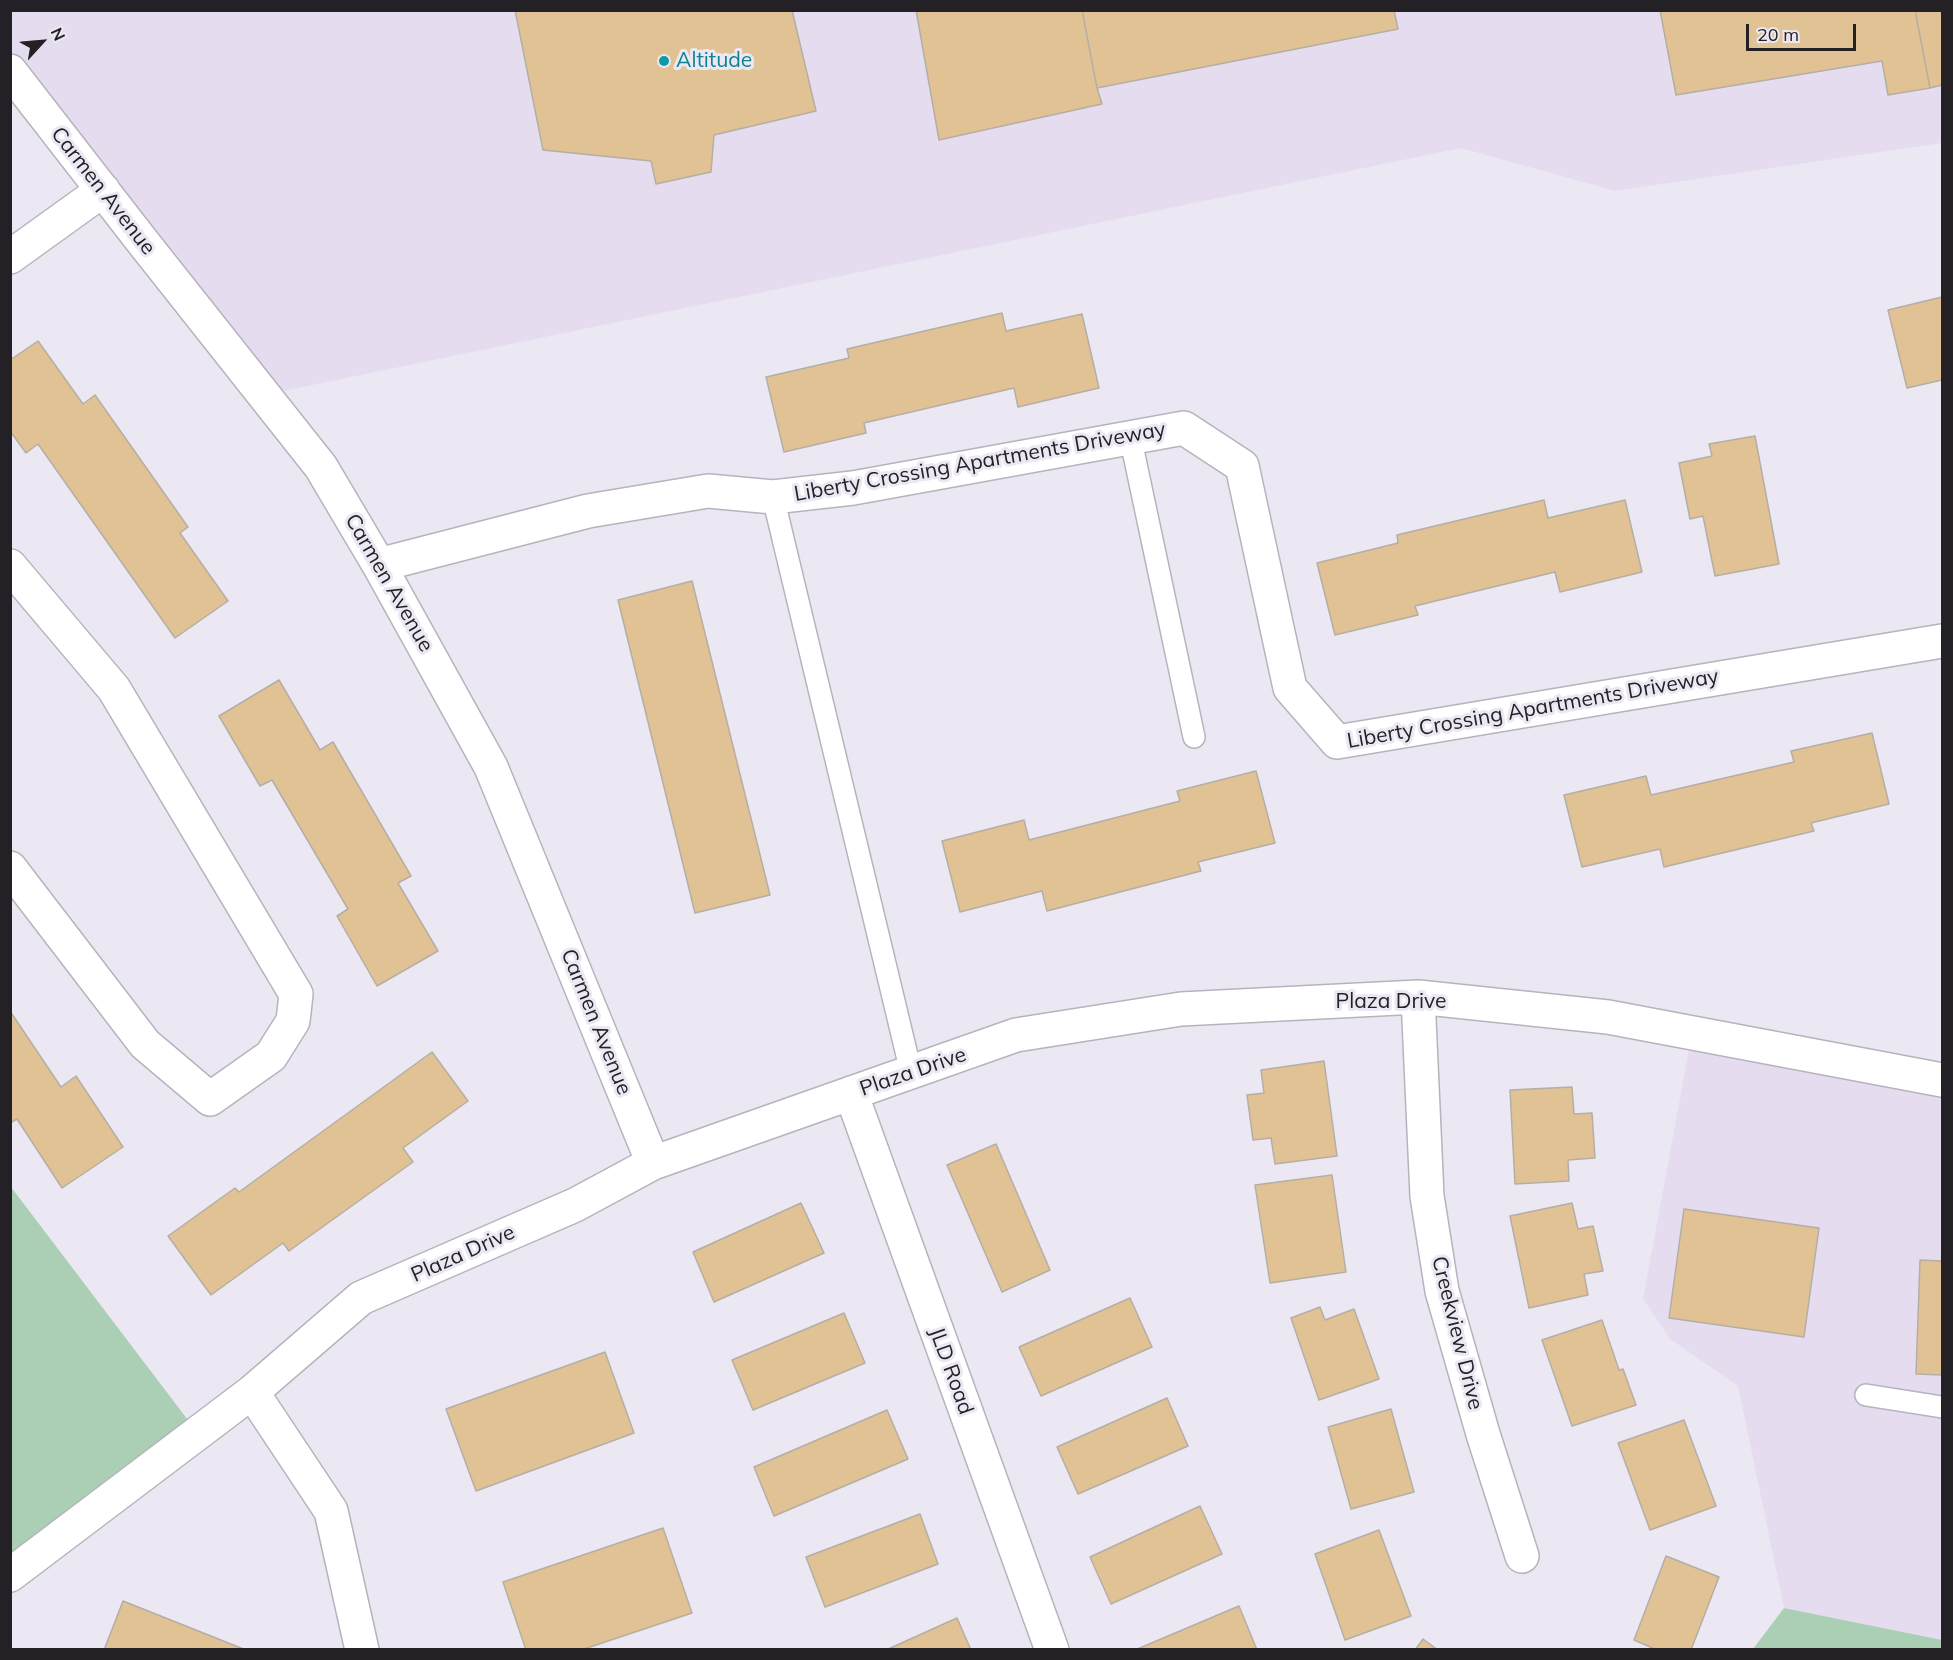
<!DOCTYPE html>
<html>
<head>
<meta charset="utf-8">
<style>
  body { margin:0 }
  #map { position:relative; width:1953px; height:1660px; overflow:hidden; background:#ece8f3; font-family:Mulish,sans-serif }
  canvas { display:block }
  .frame { position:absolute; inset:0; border:12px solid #232125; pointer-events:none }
  .north { position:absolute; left:12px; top:12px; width:60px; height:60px; -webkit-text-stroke:4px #ece8f3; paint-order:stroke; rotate:64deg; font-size:16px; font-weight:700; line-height:24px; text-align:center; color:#232125 }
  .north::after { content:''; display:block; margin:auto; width:21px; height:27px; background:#232125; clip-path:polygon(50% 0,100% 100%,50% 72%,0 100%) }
  .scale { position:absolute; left:1746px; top:24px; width:110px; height:27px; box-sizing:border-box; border:3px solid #232125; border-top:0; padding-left:8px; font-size:18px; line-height:21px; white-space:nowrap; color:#232125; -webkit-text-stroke:4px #ece8f3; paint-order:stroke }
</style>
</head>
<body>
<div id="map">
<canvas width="1953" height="1660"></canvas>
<div class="frame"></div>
<div class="north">N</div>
<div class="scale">20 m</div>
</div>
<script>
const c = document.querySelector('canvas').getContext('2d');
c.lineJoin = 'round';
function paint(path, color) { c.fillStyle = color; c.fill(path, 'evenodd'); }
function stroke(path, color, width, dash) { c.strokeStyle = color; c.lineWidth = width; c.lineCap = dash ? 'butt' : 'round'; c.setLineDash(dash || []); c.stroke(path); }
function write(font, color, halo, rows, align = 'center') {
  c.font = font + ' Mulish,sans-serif'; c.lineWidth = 6; c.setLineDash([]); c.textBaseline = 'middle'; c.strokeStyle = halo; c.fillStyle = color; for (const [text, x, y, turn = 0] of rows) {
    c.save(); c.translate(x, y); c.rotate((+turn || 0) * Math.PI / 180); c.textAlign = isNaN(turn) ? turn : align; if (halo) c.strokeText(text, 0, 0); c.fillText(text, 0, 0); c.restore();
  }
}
paint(new Path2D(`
  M11,10H1942V143L1615,191L1461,148L264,395L11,71Z
  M1692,1033L1942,1080V1640L1784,1608L1738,1386L1670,1339L1643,1299Z`), '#e5ddef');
paint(new Path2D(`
  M11,1187L197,1432L11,1575Z
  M1784,1608L1942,1640V1649H1753Z`), '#aacfb4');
const building = new Path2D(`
  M515,10H792L816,111L714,135L711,172L656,184L651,161L543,150Z
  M916,10H1082L1097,88L1102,104L939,140Z
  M1082,10H1394L1398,29L1097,88Z
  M1660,10H1915L1930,88L1888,95L1882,61L1676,95Z
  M1915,10H1942V85L1930,88Z
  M1942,297V380L1907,388L1888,310Z
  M1002,313L1006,331L1082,314L1099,388L1018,407L1014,388L864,423L866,433L784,452L766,377L849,358L847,349Z
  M38,341L83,404L95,395L188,527L180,533L228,601L175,638L38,444L26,453L10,431V360Z
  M1755,436L1779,564L1715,576L1703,516L1690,519L1679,463L1712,456L1709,444Z
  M1544,500L1548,518L1625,500L1642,572L1560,592L1555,572L1415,606L1418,615L1335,635L1317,563L1398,543L1397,535Z
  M692,581L770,895L695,913L618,600Z
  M279,680L320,750L333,742L411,876L398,883L438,951L377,986L337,916L348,909L272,780L260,786L219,716Z
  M1872,733L1889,804L1811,823L1814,831L1664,867L1660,849L1582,867L1564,795L1646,776L1651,795L1794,762L1791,751Z
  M1256,771L1275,843L1198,862L1201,871L1047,911L1042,891L960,912L942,841L1024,820L1029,840L1180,801L1177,791Z
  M10,1011L61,1087L76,1076L123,1147L62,1188L17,1119L10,1123Z
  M432,1052L468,1101L403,1148L413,1162L289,1251L283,1243L211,1295L168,1236L235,1188L239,1192Z
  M1324,1061L1337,1156L1275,1164L1271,1138L1253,1140L1247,1095L1264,1093L1261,1070Z
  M1572,1087L1574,1114L1592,1113L1595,1158L1568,1160L1569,1181L1515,1184L1510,1090Z
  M996,1144L1050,1270L1002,1292L947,1165Z
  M1332,1175L1346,1272L1270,1283L1255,1185Z
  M801,1203L824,1253L714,1302L693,1252Z
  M1572,1203L1578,1229L1593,1226L1603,1271L1584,1274L1588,1295L1529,1308L1510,1216Z
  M1684,1209L1819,1228L1804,1337L1669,1318Z
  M1920,1260L1942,1261V1375L1916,1374Z
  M1130,1298L1152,1347L1041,1396L1019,1347Z
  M1320,1307L1325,1320L1354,1309L1379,1379L1319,1400L1291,1318Z
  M844,1313L865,1363L753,1410L732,1360Z
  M1602,1320L1619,1370L1623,1369L1636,1405L1572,1426L1542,1340Z
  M605,1352L634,1433L476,1491L446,1409Z
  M1167,1398L1188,1446L1078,1494L1057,1447Z
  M1391,1409L1414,1492L1351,1509L1328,1427Z
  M887,1410L908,1459L774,1516L754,1467Z
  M1684,1420L1716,1506L1650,1530L1618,1443Z
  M1200,1506L1222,1554L1111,1604L1090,1557Z
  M920,1514L938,1564L825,1607L806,1557Z
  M663,1528L692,1613L581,1650H526L503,1582Z
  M1379,1530L1411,1616L1345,1640L1315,1554Z
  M1666,1556L1719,1577L1691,1650H1657L1634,1640Z
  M123,1601L246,1650H104Z
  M1239,1606L1257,1650H1135Z
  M957,1618L971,1650H886Z
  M1423,1639L1438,1650H1415Z`);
paint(building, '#e0c294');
stroke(building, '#b5aea5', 1.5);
const service = new Path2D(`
  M1130,436L1194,737
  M773,497L911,1072
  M1866,1395L1942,1407`);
const minor = new Path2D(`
  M10,71L142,241L321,467L379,565L491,767L653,1163
  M10,257L103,190
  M379,565L588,511L708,491L773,497L853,488L1184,428L1242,466L1290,688L1337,742L1942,641
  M10,566L114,689L296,994L293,1021L271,1056L210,1099L145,1044L10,868
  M1418,997L1427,1196L1442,1291L1483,1434L1522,1556
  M851,1093L1052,1650
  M252,1392L331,1511L362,1650
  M10,1575L252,1392L361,1298L575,1205L653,1163L1016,1035L1181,1009L1418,997L1608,1017L1942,1080`);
stroke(service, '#b7b3bd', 24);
stroke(minor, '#b7b3bd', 36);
stroke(service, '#fff', 21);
stroke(minor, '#fff', 33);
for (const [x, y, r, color] of [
  [664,61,6,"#0f9aa8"]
]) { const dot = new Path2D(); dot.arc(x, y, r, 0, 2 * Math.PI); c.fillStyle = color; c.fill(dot); stroke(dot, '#ece8f3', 2); }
write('21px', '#0d838f', '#ece8f3', [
  ["Altitude",676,61]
], 'left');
write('21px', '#232125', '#ece8f3', [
  ["Carmen Avenue",103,191,52],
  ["Liberty Crossing Apartments Driveway",980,462,-10],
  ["Carmen Avenue",389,583,60],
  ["Liberty Crossing Apartments Driveway",1533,709,-10],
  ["Plaza Drive",1391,1002],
  ["Carmen Avenue",596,1022,68],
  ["Plaza Drive",913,1072,-19],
  ["Plaza Drive",463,1254,-24],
  ["Creekview Drive",1457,1333,76],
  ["JLD Road",951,1371,70]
]);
</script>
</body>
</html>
